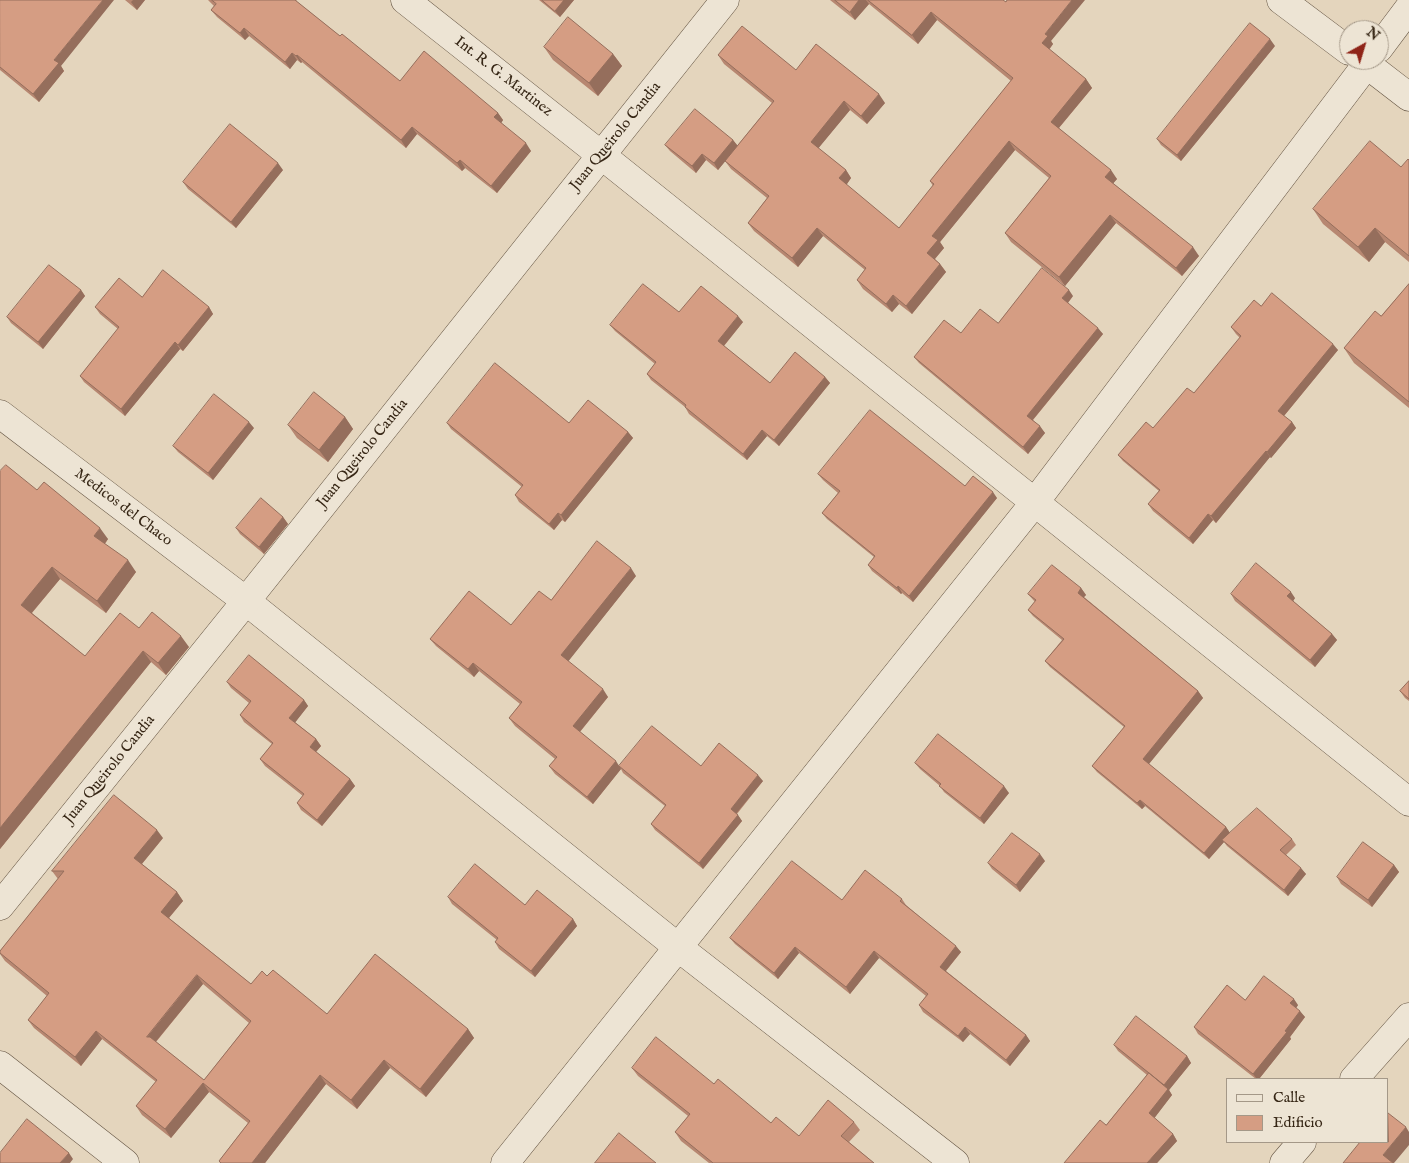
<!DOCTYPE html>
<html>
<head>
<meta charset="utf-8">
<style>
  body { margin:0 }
  #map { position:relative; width:1409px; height:1163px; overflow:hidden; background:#e4d5bd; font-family:"IM FELL English",serif }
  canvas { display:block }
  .legend { position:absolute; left:1226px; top:1078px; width:162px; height:65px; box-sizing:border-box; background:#ede4d4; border:1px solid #a49888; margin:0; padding:6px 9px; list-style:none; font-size:15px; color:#372716 }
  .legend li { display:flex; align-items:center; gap:10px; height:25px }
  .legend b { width:25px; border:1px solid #a49888 }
  .north { position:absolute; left:1339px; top:20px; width:50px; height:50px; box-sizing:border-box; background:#ede4d4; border:1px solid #a49888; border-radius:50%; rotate:39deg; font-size:14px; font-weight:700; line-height:20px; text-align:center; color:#372716 }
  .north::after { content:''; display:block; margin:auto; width:18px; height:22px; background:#8f2418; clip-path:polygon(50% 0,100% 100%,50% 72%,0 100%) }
</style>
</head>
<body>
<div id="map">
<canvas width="1409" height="1163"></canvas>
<ul class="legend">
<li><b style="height:6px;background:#ede4d4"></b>Calle</li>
<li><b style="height:14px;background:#d59d83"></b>Edificio</li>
</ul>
<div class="north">N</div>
</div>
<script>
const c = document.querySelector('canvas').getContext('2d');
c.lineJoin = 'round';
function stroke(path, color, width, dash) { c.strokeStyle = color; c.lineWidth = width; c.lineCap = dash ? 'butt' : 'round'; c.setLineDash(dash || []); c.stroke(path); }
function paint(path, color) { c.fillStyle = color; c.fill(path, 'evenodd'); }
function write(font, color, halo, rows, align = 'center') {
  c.font = font + ' "IM FELL English",serif'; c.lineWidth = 5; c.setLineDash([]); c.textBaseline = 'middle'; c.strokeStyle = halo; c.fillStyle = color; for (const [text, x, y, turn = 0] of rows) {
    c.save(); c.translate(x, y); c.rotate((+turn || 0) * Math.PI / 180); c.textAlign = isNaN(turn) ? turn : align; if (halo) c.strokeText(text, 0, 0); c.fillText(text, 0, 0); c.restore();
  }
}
const minor = new Path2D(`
  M405,0L601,155L1409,802
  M1281,0L1349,51
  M1379,48L1409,8
  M1361,60L1409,97
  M0,414L246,601L679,948L955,1163
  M0,1065L125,1163
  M1354,1079L1409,1017
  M505,1163L1035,502L1370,60
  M1284,1163L1302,1142`);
const tertiary = new Path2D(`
  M0,906L246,601L725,0`);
stroke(minor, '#625240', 29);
stroke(tertiary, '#625240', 29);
stroke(minor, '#ede4d4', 28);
stroke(tertiary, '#ede4d4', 28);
paint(new Path2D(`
  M0,0L61,66L64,71L39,102L0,70Z
  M125,0H145L137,10Z
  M208,0H297L296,1L340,36L400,81L498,113L503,120L501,123L531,151L497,193L465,168L462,171L417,134L406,148L302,62L301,63L297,60L290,69L249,36L245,40L217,17L211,10L214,6Z
  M539,0H574L560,17Z
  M830,0H1003L1051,41L1053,44L1049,50L1086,79L1092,88L1059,128L1117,179L1113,183L1199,256L1182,276L1116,223L1065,286L1011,242L1005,233L1049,178L1015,150L940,242L944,248L935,259L940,264L946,272L912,314L899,304L892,312L863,289L857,280L865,270L823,236L798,267L754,231L748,223L767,198L731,169L725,161L718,170L706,160L696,173L670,151L665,145L733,140L737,146L772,103L724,64L718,55L796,70L885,103L867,124L850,110L818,148L846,170L851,178L846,185L899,228L933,186L930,181L1011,81L937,20L918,44L869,4L855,20Z
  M1275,46L1181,161L1161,145L1157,139Z
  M544,47L613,54L622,66L598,96L553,60Z
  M1409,160V262L1385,242L1369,262L1323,224L1313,209L1401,167Z
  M283,170L236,228L188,189L183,182Z
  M1409,284V408L1354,363L1344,348L1381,316Z
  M81,290L85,296L43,349L11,323L7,317Z
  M1073,296L1068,303L1103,334L1033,420L1045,433L1028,454L919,363L914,357L961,333L998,323Z
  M142,297L209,307L213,314L183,351L180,349L125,416L84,382L80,376L118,329L100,314L95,307Z
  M1261,306L1338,350L1284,416L1292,422L1296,428L1271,458L1270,457L1216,523L1213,520L1193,544L1153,511L1148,504L1159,491L1123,461L1118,455L1153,428L1194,393L1240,338L1236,334L1231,327Z
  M679,312L743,322L724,346L770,383L825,377L830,383L779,446L767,436L747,460L689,414L685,407L651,380L647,374L655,364L615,331L610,325Z
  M345,417L353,429L328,462L297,438L288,425Z
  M447,423H569L628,432L633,438L565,522L562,520L554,530L519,502L515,495L522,487L451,429Z
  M254,428L213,480L178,452L173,446Z
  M818,474L965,486L997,498L913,602L902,593L901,594L872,571L868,565L874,557L827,519L822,513L838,493L823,480Z
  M37,490L108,539L105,544L136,572L106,613L60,579L32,613L85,656L139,628L189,647L166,675L151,662L0,849Z
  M283,517L288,524L264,554L240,534L236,528Z
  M636,576L568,661L608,697L580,732L619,766H701L763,781L737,814L742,821L703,869L655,830L651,824L665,806L623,773L621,769L593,804L555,774L549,766L555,759L515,726L509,718L520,704L479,671L474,677L436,646L430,639L511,625L551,600Z
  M1081,588L1086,595L1084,597L1198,691L1203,698L1149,764L1226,827L1230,833L1292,839L1296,845L1286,855L1306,874L1288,896L1227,846L1224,842L1209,859L1145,806L1142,809L1097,772L1092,766L1124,727L1050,667L1045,661L1062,640L1033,616L1028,610L1035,602L1028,594Z
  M1231,594L1295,598L1293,601L1332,634L1337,640L1315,667L1235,601Z
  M1409,681V701L1405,698L1400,691Z
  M227,682L304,700L308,706L295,722L316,739L321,746L316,752L350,779L355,786L322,826L301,810L297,803L303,796L265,766L260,759L272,744L244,722L240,715L249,703L231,688Z
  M915,763L1009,793L984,824L944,792L940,786L920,769Z
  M163,838L142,864L177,892L183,901L169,918L251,984L267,976L327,1014L468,1029L474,1038L426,1097L390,1068L357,1109L326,1084L265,1163H220L219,1161L248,1123L209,1092L171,1138L142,1115L136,1106L156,1082L102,1039L81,1066L34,1028L28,1020L47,996L5,961L0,954V951L58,879L52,871ZM203,984L249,1023L204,1080L156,1042Z
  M1045,861L1020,892L992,869L988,863Z
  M1394,865L1399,872L1372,907L1341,884L1337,877Z
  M448,897L525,905L573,919L577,926L535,977L499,949L495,942L497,940L452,904Z
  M902,899L906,905L961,952L946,971L1026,1035L1030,1041L1010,1066L970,1034L963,1042L923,1012L919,1005L926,996L879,958L850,994L799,953L778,979L735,944L730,938L842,900Z
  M1245,1000L1298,1005L1296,1008L1305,1017L1290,1037L1291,1039L1259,1079H1256L1198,1034L1194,1027Z
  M1114,1045L1187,1056L1191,1063L1169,1090L1172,1095L1154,1118L1173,1134L1177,1141L1157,1163L1106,1125L1147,1075L1118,1051Z
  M632,1068L714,1084L771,1123L799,1136L854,1122L860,1130L849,1142L874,1163H709L681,1141L675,1132L688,1116L638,1076Z`), '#b78771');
paint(new Path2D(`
  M103,0H114L61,66L64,71L39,102L33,94L54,60Z
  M133,0H145L137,10L131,2Z
  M564,0H574L560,17L555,11Z
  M859,0H866L869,4L855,20L850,12Z
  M1072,0H1085L1051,41L1053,44L1047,52L1042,43L1045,34Z
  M931,12L937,20L918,44L912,35Z
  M244,28L249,36L245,40L240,33Z
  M1270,39L1275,46L1181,161L1177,155Z
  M292,53L297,60L290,69L285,62Z
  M613,54L622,66L598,96L589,83Z
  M297,55L302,62L301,63L296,56Z
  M1086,79L1092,88L1057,130L1051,122Z
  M879,94L885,103L867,124L861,116Z
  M844,101L850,110L817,150L811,142Z
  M498,113L503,120L500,125L494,117Z
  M412,127L417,134L406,148L401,140Z
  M733,140L738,146L718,170L714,163Z
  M1009,141L1015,150L940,242L944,248L933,261L927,253L932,236Z
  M526,143L531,151L497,193L491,186Z
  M702,154L706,160L696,173L692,166Z
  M460,160L465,168L462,171L457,163Z
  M278,163L283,170L236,228L231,222Z
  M846,170L851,178L845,187L839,178Z
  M1111,170L1117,179L1111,186L1105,177Z
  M1110,215L1116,223L1065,286L1059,277Z
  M817,228L823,236L798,267L792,258Z
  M1375,228L1385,242L1369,262L1358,247Z
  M1193,247L1199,256L1182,276L1176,268Z
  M940,264L946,272L912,314L906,306Z
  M81,290L85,296L43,349L38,342Z
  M1069,290L1073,296L1066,305L1062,298Z
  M893,295L899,304L892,312L886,304Z
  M209,307L213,314L183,351L178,345Z
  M738,316L743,322L722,348L718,341Z
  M1098,328L1103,334L1031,422L1027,416Z
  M175,342L180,349L125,416L121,409Z
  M1333,344L1338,350L1283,417L1278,411Z
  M825,377L830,383L779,446L774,440Z
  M345,417L353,429L328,462L319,450Z
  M249,422L254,428L213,480L208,473Z
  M1292,422L1296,428L1271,458L1267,452Z
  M1040,426L1045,433L1028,454L1023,447Z
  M762,430L767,436L747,460L743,454Z
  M628,432L633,438L565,522L561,515Z
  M1266,451L1270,457L1216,523L1211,516Z
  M993,492L997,498L913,602L909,596Z
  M558,513L562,520L554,530L549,524Z
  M1208,514L1213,520L1193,544L1189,538Z
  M283,517L288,524L264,554L259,547Z
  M100,528L108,539L102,547L94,536Z
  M128,560L136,572L106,613L97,601Z
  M52,567L60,579L29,616L21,605Z
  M631,568L636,576L567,663L561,655Z
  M898,586L902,593L901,594L897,588Z
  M1081,588L1086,595L1082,599L1078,593Z
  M1291,592L1295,598L1292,603L1287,596Z
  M1332,634L1337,640L1315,667L1310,660Z
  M181,636L189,647L166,675L158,663Z
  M143,651L151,662L0,849V828Z
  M473,663L479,671L474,677L468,669Z
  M603,689L608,697L578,734L573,726Z
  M1198,691L1203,698L1148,765L1143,759Z
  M304,700L308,706L294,724L289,718Z
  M316,739L321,746L315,753L310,747Z
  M616,761L621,769L593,804L587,797Z
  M758,775L763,781L735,815L731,809Z
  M350,779L355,786L322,826L317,820Z
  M1004,786L1009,793L984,824L980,818Z
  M1140,800L1145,806L1142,809L1137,803Z
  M738,815L742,821L703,869L699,863Z
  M1226,827L1230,833L1222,840L1224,842L1209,859L1204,853Z
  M157,830L163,838L140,866L134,858Z
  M1040,854L1045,861L1020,892L1016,885Z
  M1394,865L1399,872L1372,907L1368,900Z
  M1301,868L1306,874L1288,896L1284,890Z
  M177,892L183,901L167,920L161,912Z
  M573,919L577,926L535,977L531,971Z
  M956,946L961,952L944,973L940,967Z
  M795,947L799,953L778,979L774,973Z
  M874,951L879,958L850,994L846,987Z
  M197,975L203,984L153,1045L147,1037Z
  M1294,999L1298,1005L1295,1010L1290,1003Z
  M1300,1011L1305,1017L1290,1037L1291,1039L1259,1079H1257L1253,1074Z
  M965,1027L970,1034L963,1042L958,1036Z
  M468,1029L474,1038L426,1097L420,1089Z
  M96,1031L102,1039L81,1066L75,1057Z
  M1026,1035L1030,1041L1010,1066L1006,1060Z
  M1187,1056L1191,1063L1169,1090L1172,1095L1153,1120L1149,1113L1167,1090L1164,1085Z
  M384,1060L390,1068L357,1109L351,1100Z
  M320,1075L326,1084L265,1163H252Z
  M203,1083L209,1092L171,1138L165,1129Z
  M1406,1127L1409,1132V1145L1394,1163H1389L1383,1155Z
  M1173,1134L1177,1141L1157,1163H1147Z
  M69,1153L73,1159L70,1163H60Z`), '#956e5c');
const building = new Path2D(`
  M0,0H103L54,60L59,63L33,94L0,67Z
  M212,0H295L340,36L342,34L400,81L424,51L498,113L494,117L526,143L491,186L460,160L457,163L412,127L401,140L297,55L296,56L292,53L285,62L244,28L240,33L211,10L216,4Z
  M542,0H564L555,11Z
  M835,0H859L850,12Z
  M868,0H1003L1006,2L1007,0H1072L1045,34L1048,36L1042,43L1086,79L1051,122L1111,170L1105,177L1193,247L1176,268L1110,215L1059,277L1005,233L1051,176L1009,141L932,236L938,240L927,253L940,264L906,306L893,295L886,304L857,280L866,268L817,228L792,258L748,223L769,196L725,161L774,101L718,55L742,26L796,70L816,44L879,94L861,116L844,101L811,142L846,170L839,178L899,228L934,184L930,181L1013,78L931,12L912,35Z
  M568,17L613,54L589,83L544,47Z
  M1250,23L1270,39L1177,155L1157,139Z
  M695,109L733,140L714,163L702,154L692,166L665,145Z
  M230,124L278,163L231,222L183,182Z
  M1370,141L1401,167L1408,159L1409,160V256L1375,228L1358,247L1313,209Z
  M49,265L81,290L38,342L7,317Z
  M1042,268L1069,290L1062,298L1098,328L1027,416L1040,426L1023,447L914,357L944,320L961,333L980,309L998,323Z
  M163,270L209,307L178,345L175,342L121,409L80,376L119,327L95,307L119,278L142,297Z
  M643,284L679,312L701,286L738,316L718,341L770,383L795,352L825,377L774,440L762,430L743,454L685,407L686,405L647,374L656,362L610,325Z
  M1409,284V402L1344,348L1375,311L1381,316Z
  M1272,293L1333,344L1278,411L1292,422L1267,452L1266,451L1211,516L1208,514L1189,538L1148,504L1160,490L1118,455L1146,422L1153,428L1187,388L1194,393L1241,336L1231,327L1254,300L1261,306Z
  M495,363L569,423L588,400L628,432L561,515L558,513L549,524L515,495L523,485L447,423Z
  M314,392L345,417L319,450L288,425Z
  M214,394L249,422L208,473L173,446Z
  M870,410L965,486L973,476L993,492L909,596L898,586L897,588L868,565L875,556L822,513L840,491L818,474Z
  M6,465L37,490L44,482L100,528L94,536L128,560L97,601L52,567L21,605L85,656L120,613L139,628L152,612L181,636L158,663L143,651L0,828V471Z
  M261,498L283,517L259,547L236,528Z
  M597,541L631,568L561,655L603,689L573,726L616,761L587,797L549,766L557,757L509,718L522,702L473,663L468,669L430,639L469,591L511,625L539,591L551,600Z
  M1256,563L1291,592L1287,596L1332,634L1310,660L1231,594Z
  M1052,565L1081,588L1078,593L1198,691L1143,759L1226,827L1204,853L1140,800L1137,803L1092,766L1125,726L1045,661L1064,639L1028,610L1036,600L1028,594Z
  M249,655L304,700L289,718L316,739L310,747L350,779L317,820L297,803L304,794L260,759L273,743L240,715L251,701L227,682Z
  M1409,681V699L1400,691Z
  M652,726L701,766L719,743L758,775L731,809L738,815L699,863L651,824L666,805L619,766Z
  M938,734L1004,786L980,818L939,786L941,784L915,763Z
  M114,795L157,830L134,858L177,892L161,912L251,984L262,971L267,976L273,970L327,1014L375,954L468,1029L420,1089L384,1060L351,1100L320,1075L252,1163H221L219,1161L250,1121L203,1083L165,1129L136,1106L157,1080L96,1031L75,1057L28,1020L49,993L0,953V951L64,871H52ZM197,975L251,1021L204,1080L150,1037H147Z
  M1257,808L1292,839L1280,850L1301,868L1284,890L1222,840Z
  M1012,833L1040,854L1016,885L988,863Z
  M1363,842L1394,865L1368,900L1337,877Z
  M792,861L842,900L865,870L902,899L900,901L956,946L940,967L1026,1035L1006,1060L965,1027L958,1036L919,1005L928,994L874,951L846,987L795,947L774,973L730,938Z
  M475,864L525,905L537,890L573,919L531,971L495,942L498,938L448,897Z
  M1264,976L1294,999L1290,1003L1300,1011L1285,1031L1287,1032L1253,1074L1194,1027L1227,985L1245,1000Z
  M1136,1016L1187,1056L1164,1085L1114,1045Z
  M656,1037L714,1084L718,1079L771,1123L776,1117L799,1136L828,1100L854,1122L841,1136L874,1163H713L675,1132L690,1114L632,1068Z
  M1149,1073L1168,1089L1149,1113L1173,1134L1147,1163H1064L1100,1120L1106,1125Z
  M1388,1113L1406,1127L1383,1155L1393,1163H1343L1360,1142H1388Z
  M27,1119L69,1153L60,1163H0V1153Z
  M619,1133L656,1163H595Z`);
paint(building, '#d59d83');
stroke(building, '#956e5c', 1);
write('15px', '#372716', '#ede4d4', [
  ["Int. R. G. Martinez",503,77,38],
  ["Juan Queirolo Candia",616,137,-51],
  ["Juan Queirolo Candia",363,454,-51],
  ["Medicos del Chaco",123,508,37],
  ["Juan Queirolo Candia",110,770,-51]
]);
</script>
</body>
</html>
